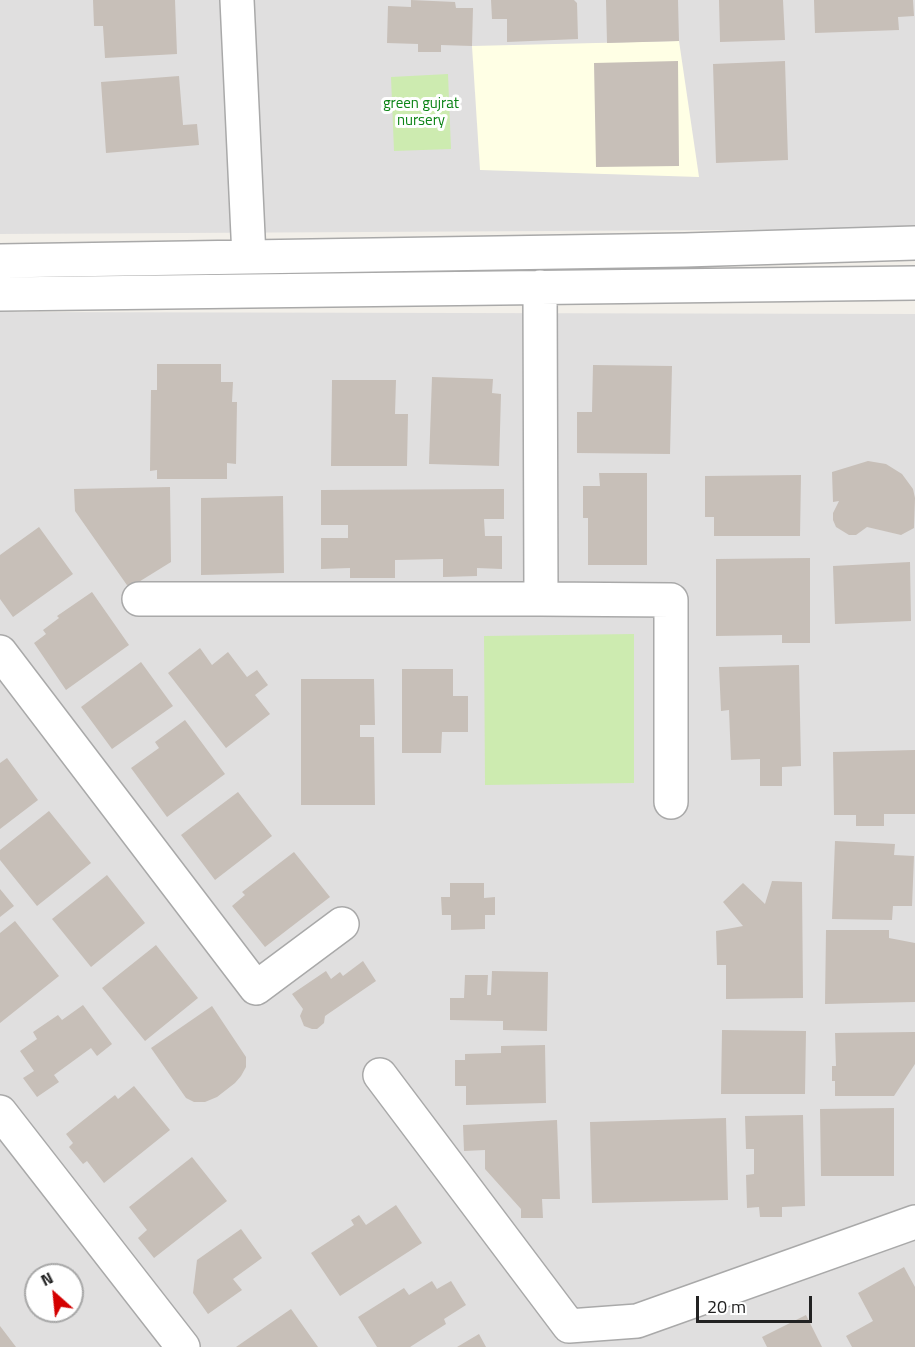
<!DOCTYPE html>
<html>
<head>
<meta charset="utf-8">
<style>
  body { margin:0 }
  #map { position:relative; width:915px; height:1347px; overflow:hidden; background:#f2efe9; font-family:"Titillium Web",sans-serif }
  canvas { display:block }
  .north { position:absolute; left:24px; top:1263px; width:60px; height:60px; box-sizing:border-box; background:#fff; border:2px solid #a7a7a7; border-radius:50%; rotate:333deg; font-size:16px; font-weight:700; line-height:24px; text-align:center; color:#222 }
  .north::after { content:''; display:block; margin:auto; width:21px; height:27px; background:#d40000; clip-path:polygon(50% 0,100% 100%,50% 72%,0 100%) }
  .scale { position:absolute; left:696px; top:1296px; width:116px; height:27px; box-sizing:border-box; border:3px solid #222; border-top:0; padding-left:8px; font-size:18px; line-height:21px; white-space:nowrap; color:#222; -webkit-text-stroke:4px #fff; paint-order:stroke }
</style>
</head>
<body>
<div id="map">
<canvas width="915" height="1347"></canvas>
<div class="north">N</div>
<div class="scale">20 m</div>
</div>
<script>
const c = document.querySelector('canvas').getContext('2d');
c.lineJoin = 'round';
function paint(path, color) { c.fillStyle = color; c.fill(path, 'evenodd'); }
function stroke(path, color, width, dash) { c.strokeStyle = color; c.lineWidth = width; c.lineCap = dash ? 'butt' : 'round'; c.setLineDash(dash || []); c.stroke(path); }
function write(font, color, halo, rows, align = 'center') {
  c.font = font + ' "Titillium Web",sans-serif'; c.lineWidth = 6; c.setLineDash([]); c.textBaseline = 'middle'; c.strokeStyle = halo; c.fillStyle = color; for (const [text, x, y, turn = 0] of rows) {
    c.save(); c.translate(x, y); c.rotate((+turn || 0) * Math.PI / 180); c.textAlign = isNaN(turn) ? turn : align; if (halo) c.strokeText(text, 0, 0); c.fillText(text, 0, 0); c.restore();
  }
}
paint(new Path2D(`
  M0,0H915V229L0,234Z
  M0,312L915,314V1347H0ZM36,1275H72V1311H36Z`), '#e0dfdf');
paint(new Path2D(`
  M679,41L699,177L480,170L472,46Z`), '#ffffe5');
paint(new Path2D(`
  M448,74L451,149L394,151L391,77Z
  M634,634V783L485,785L484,636Z`), '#cdebb0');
paint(new Path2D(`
  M93,0H175L177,54L105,58L103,26H94Z
  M411,0L455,2L456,8H473L472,46L441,45V52H418V44L387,43L388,6L411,7Z
  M491,0H574L577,3L578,39L507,42V19H492Z
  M606,0H678L679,41L607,43Z
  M719,0H783L785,40L720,42Z
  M814,0H913L914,16L898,17L899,30L815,33Z
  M678,61L679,166L596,167L594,63Z
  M785,61L788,160L716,163L713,64Z
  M179,76L183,125L197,124L199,145L106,153L101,82Z
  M157,364H221V382H233L232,402H237L236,464L227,463V479H157V470L150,471L151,390H157Z
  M593,365L672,366L670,454L577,453V412H592Z
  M432,377L493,379L492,393L501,394L499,466L429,464Z
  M332,380H396L395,414H408L407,466H331Z
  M868,461L886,464L902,474L913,489L915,498L914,528L901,535L867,527L856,535H849L836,527L833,520V513L839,501L833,502L832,472Z
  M599,473H647V565H588V518H583V486H600Z
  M801,475L800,536H714V517H705V476Z
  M170,487L171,562L129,588L75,511L74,489Z
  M504,489V519H484L485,536H502V569L477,568V576L443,577V559L395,560V578H350V568L321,569V538H348V525H321V490Z
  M283,496L284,573L201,575V498Z
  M39,527L73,574L13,617L0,599V555Z
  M810,558V643H782V635L716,636V559Z
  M910,562L911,621L835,624L833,566Z
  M92,592L129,645L66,690L34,643L46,634L43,630L59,618L57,616Z
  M200,648L212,665L228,652L247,677L257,670L268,685L255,695L270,714L226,748L168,673Z
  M141,662L173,706L112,749L81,707Z
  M799,665L801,766L782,767V786H760V759L731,760L729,710L721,711L719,667Z
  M402,669H453V696H468V732H442L441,753H402Z
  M301,679H374L375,725H360V737H374L375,805H301Z
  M185,720L225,774L167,817L131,768L159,748L155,742Z
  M915,750V814H884V826H856V815H834L833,752Z
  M7,758L38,800L0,829V763Z
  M238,792L272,836L215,880L181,835Z
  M49,811L91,863L37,906L0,860V850Z
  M835,841L895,844L894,855L914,856L912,906H893L892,920L832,919Z
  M294,852L330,897L265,947L232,906L245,895L242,892Z
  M107,875L145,923L91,967L52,919Z
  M772,881L802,882L803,998L726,999V965H717L716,931L743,926L723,902L743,883L765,904Z
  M450,883H484V898L495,897V915H485V929L451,930V915H442L441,897H450Z
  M0,889L14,906L0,917Z
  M15,921L59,976L0,1023V933Z
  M826,930H889V938L915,943V1002L825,1004Z
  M156,945L198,998L145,1041L102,988Z
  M363,961L376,981L325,1016L324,1023L317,1029H312L304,1026L300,1016L303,1009L292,994L326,971L331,979L340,972L343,976Z
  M492,971L548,972L547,1031L503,1030V1021L450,1020V998H464L465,975H488L487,995H491Z
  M83,1005L112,1044L97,1056L91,1048L54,1075L59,1082L37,1097L23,1078L34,1071L20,1051L37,1039L33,1032L58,1015L62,1020Z
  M212,1006L246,1057V1067L241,1076L235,1083L217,1097L205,1102H194L186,1098L151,1048Z
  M722,1030L806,1031L805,1094H721Z
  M915,1032V1064L894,1096H835V1081H832V1066H836L835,1033Z
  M545,1045L546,1103L466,1105V1086H455V1060H465V1054L501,1053V1046Z
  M134,1086L170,1130L104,1183L87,1161L83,1164L69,1147L73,1143L66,1134L115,1095L118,1099Z
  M894,1108V1176H821L820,1109Z
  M803,1115L805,1206L782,1207V1217H760L759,1207L747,1208L746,1175L754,1174V1149H746L745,1116Z
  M726,1118L728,1200L592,1203L590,1122Z
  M557,1120L560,1199H542L543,1218H521V1209L485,1169V1150L464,1151L463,1125Z
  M192,1157L227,1201L154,1258L138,1238L147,1230L129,1207Z
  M396,1205L422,1243L340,1296L311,1253L354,1225L351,1220L359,1215L366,1225Z
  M241,1229L262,1258L233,1279L242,1290L208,1314L193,1293L197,1260Z
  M904,1267L915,1287V1347H852L846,1336L873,1321L858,1293Z
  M432,1281L437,1289L451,1281L466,1305L444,1319L446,1324L410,1347H377L358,1317L404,1288L409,1295Z
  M291,1309L318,1347H236Z
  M806,1315L822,1347H767L762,1337Z
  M0,1326L16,1347H0Z
  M479,1334L486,1347H457Z`), '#c7bfb8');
const minor = new Path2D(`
  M237,0L249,257
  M0,261L685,250L915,243
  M540,287L541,599L671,600V802
  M0,294L915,283
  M139,599H541
  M0,652L256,988L342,924
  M380,1075L569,1326L637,1321L915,1222
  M0,1112L183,1347`);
stroke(minor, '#a9a9a9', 36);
stroke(minor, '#fff', 33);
write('15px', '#0c8416', '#fff', [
  ["green gujrat",421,104],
  ["nursery",421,121]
]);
</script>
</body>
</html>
